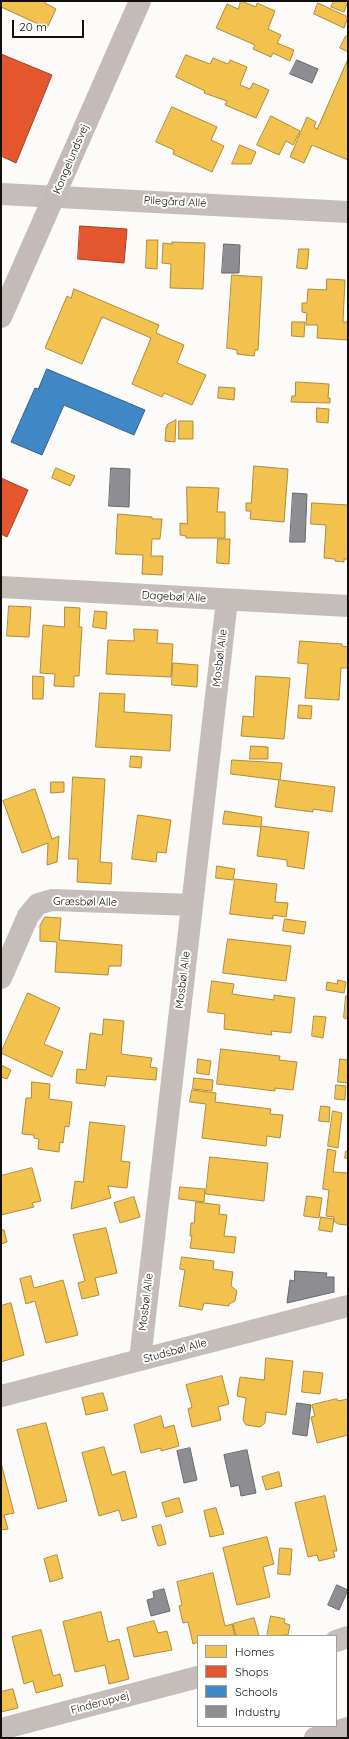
<!DOCTYPE html>
<html>
<head>
<meta charset="utf-8">
<style>
  body { margin:0 }
  #map { position:relative; width:349px; height:1739px; overflow:hidden; background:#fcfbfa; font-family:Quicksand,sans-serif }
  canvas { display:block }
  .frame { position:absolute; inset:0; border:2px solid #120e0c; pointer-events:none }
  .legend { position:absolute; left:197px; top:1635px; width:140px; height:92px; box-sizing:border-box; background:#fff; border:1px solid #a09f9e; margin:0; padding:5px 7px; list-style:none; font-size:12px; color:#120e0c }
  .legend li { display:flex; align-items:center; gap:8px; height:20px }
  .legend b { width:20px; border:1px solid #a09f9e }
  .scale { position:absolute; left:12px; top:20px; width:72px; height:18px; box-sizing:border-box; border:2px solid #120e0c; border-top:0; padding-left:5px; font-size:12px; line-height:14px; white-space:nowrap; color:#120e0c; -webkit-text-stroke:3px #fff; paint-order:stroke }
</style>
</head>
<body>
<div id="map">
<canvas width="349" height="1739"></canvas>
<div class="frame"></div>
<ul class="legend">
<li><b style="height:11px;background:#f2c14e"></b>Homes</li>
<li><b style="height:11px;background:#e4572e"></b>Shops</li>
<li><b style="height:11px;background:#3f88c5"></b>Schools</li>
<li><b style="height:11px;background:#8d8d92"></b>Industry</li>
</ul>
<div class="scale">20 m</div>
</div>
<script>
const c = document.querySelector('canvas').getContext('2d');
c.lineJoin = 'round';
function paint(path, color) { c.fillStyle = color; c.fill(path, 'evenodd'); }
function stroke(path, color, width, dash) { c.strokeStyle = color; c.lineWidth = width; c.lineCap = dash ? 'butt' : 'round'; c.setLineDash(dash || []); c.stroke(path); }
function write(font, color, halo, rows, align = 'center') {
  c.font = font + ' Quicksand,sans-serif'; c.lineWidth = 4; c.setLineDash([]); c.textBaseline = 'middle'; c.strokeStyle = halo; c.fillStyle = color; for (const [text, x, y, turn = 0] of rows) {
    c.save(); c.translate(x, y); c.rotate((+turn || 0) * Math.PI / 180); c.textAlign = isNaN(turn) ? turn : align; if (halo) c.strokeText(text, 0, 0); c.fillText(text, 0, 0); c.restore();
  }
}
const homes = new Path2D(`
  M1,1H46L45,3L56,9L47,28L1,7Z
  M241,1L256,7L257,3L275,11L268,29L281,35L277,43L294,50L290,61L273,53L271,57L253,49L255,45L216,28L227,4L238,9Z
  M334,1H348L344,12L331,7Z
  M318,3L348,17L344,28L314,14Z
  M346,36L348,37V52L340,48Z
  M186,55L210,64L213,58L228,64L230,60L247,67L240,85L250,89L253,83L269,90L256,118L225,105L227,101L204,93L205,91L176,77Z
  M348,59V160L312,145L304,163L290,157L307,117L316,122L314,127L317,129Z
  M172,107L217,127L211,140L224,146L212,172L173,154L174,150L156,142Z
  M271,116L300,131L293,145L286,141L279,155L257,145Z
  M240,145L256,152L251,164H232Z
  M147,240H158L157,269L146,268Z
  M172,242L205,243L203,289L170,288L171,264L162,263L163,243L172,244Z
  M299,249H309L307,269L297,268Z
  M232,275L262,277L258,350H255L254,356L237,354V350L227,348Z
  M327,279L345,280L343,322H348V340L317,338L318,325H306L307,313L302,312V303H307L308,289L326,290Z
  M74,289L159,325L156,333L184,345L177,363L206,375L192,405L164,393L162,397L132,384L151,338L102,317L82,364L45,348L67,296L71,298Z
  M292,322H305L304,337L292,336Z
  M296,382L329,384L328,398H330V403L291,402L292,396H295Z
  M219,387L235,388L234,400L218,398Z
  M317,408L329,409L328,423L317,422Z
  M176,420L175,442L165,441L166,427H168L167,425Z
  M179,421H193V439H179Z
  M254,466L288,469L284,522L250,519L251,511H246V503H251Z
  M56,468L75,476L70,486L52,478Z
  M187,487L219,488L217,512H225V538H186V536L180,535V523L187,524Z
  M312,503L348,505V559H344V562L335,561V559L324,558L326,525L311,524Z
  M118,514L152,517V519H162L160,539H152L151,556H163L162,575L142,574L143,555L116,554Z
  M218,539H230L229,564L217,563Z
  M9,606L31,607L29,637L7,636Z
  M65,607L80,608L79,627H82L79,676H74V687L54,686L55,674L40,673L43,625L64,627Z
  M95,611L107,612L106,629L93,627Z
  M134,629L158,630L157,643L173,644L171,677L106,674L108,640L134,641Z
  M300,641L342,644V646L348,647V668H341L339,700L305,698L308,664L298,663Z
  M173,663L198,665L197,687L172,685Z
  M33,676L44,677L43,699H33Z
  M256,676L290,678L284,739L241,736L243,716L253,717Z
  M100,693L125,694L124,712L172,715L170,751L96,747Z
  M299,705L312,706L311,719L298,718Z
  M251,746L268,747V759H250Z
  M131,756L142,757L141,768L130,767Z
  M232,760L282,763L280,780L335,787L332,812L313,809V812L275,807L279,780L231,774Z
  M73,777L105,779L100,862L112,863L111,884L77,882L78,859H69Z
  M51,782H64V792L51,793Z
  M35,789L52,839L59,836L57,862L47,865L48,843L22,853L3,801Z
  M225,811L262,817L261,826L309,832L304,869L287,866V860L257,856L261,827L223,824Z
  M138,815L171,820L166,853L157,852L156,862L132,859Z
  M217,866L235,869L233,880L216,878Z
  M235,879L277,884L275,902L288,903L286,917L273,915V919L230,914Z
  M45,917L61,918L59,940L122,945L121,966H109L108,975L55,972L57,942L40,941V926Z
  M285,919L306,922L304,934L283,931Z
  M228,939L291,946L286,981L223,973Z
  M338,980L346,982L344,993L326,990L327,982L337,984Z
  M212,981L234,984L232,994L274,1000V995L295,998L291,1033L271,1031L272,1035L224,1029L225,1014L208,1012Z
  M28,993L60,1008L44,1044L63,1052L52,1077L1,1053Z
  M346,996H348V1019L344,1018Z
  M314,1016L326,1017L323,1038L312,1036Z
  M104,1019L124,1021L121,1054L152,1058L150,1067L157,1068L156,1080L107,1076L105,1086L76,1083L77,1069L86,1070L90,1033L102,1035Z
  M221,1049L280,1056L279,1060L297,1062L293,1090L275,1088V1091L217,1084Z
  M198,1059L211,1061L209,1075L197,1073Z
  M340,1059L348,1060V1083L338,1082Z
  M1,1065L11,1070L7,1079L1,1077Z
  M194,1078L213,1080L212,1091L193,1089Z
  M32,1082L50,1084L49,1099L72,1102L69,1127L65,1126L63,1143L60,1142L59,1152L38,1149L39,1139L34,1138V1135L22,1134L26,1098H31Z
  M336,1085L346,1086L345,1100L335,1099Z
  M192,1090L216,1093L215,1102L271,1109L270,1114L283,1115L280,1138L267,1136L266,1146L202,1138L206,1104L190,1102Z
  M321,1106L330,1107L329,1122L319,1121Z
  M333,1111L342,1113L338,1148L328,1146Z
  M90,1122L125,1126L121,1161L130,1162L127,1188L108,1186L111,1198L71,1209L75,1181L83,1182Z
  M328,1149L336,1151L333,1172L348,1173V1224L346,1225L338,1224L334,1221V1217L326,1216L329,1190L323,1189Z
  M346,1151H348V1159L345,1158Z
  M210,1157L268,1163L264,1201L206,1194Z
  M32,1168L41,1201L32,1203L34,1207L1,1215V1176Z
  M180,1187L205,1189L204,1202L179,1199Z
  M307,1196L322,1198L319,1218L304,1216Z
  M134,1197L140,1217L120,1223L114,1203Z
  M196,1202L220,1205L219,1214L227,1215L224,1236L236,1237L234,1253L190,1248L192,1236H190L191,1223H194Z
  M321,1217L334,1219L332,1232L319,1230Z
  M106,1228L117,1273L95,1278L99,1295L82,1299L78,1283L85,1281L73,1235Z
  M1,1230H4L7,1242L1,1244Z
  M182,1257L214,1261L213,1269L233,1272L231,1286L237,1291L235,1301L229,1304V1306L204,1303L202,1310L179,1306L185,1270L180,1269Z
  M31,1276L34,1288L63,1280L78,1335L46,1343L35,1301L26,1304L20,1279Z
  M11,1303L24,1355L1,1362V1306Z
  M266,1358L293,1361L286,1415L266,1412L265,1423L260,1427L246,1425L243,1420L246,1398L237,1396L240,1377L264,1380Z
  M304,1371L323,1373L320,1394L302,1392Z
  M222,1376L229,1404L218,1407L221,1420L192,1427L188,1409L192,1407L186,1385Z
  M103,1393L108,1410L86,1415L82,1398Z
  M337,1399L338,1401L348,1399V1435L317,1443L311,1417L315,1416L312,1405Z
  M161,1416L164,1428L174,1425L179,1446L161,1451V1448L141,1453L134,1425Z
  M46,1423L67,1501L38,1509L17,1430Z
  M104,1447L112,1475L125,1471L137,1517L122,1521L119,1510L99,1516L82,1453Z
  M1,1463L14,1513L4,1515L8,1529L1,1530Z
  M279,1472L282,1486L266,1490L262,1477Z
  M325,1496L337,1551H333L335,1557L319,1561L317,1555L308,1557L295,1503Z
  M179,1498L183,1512L166,1517L162,1503Z
  M216,1508L224,1534L210,1537L204,1511Z
  M161,1525L166,1544L158,1546L152,1527Z
  M267,1537L274,1564L263,1567L270,1597L237,1605L223,1548Z
  M280,1548L292,1549L290,1575L278,1574Z
  M57,1555L63,1578L50,1582L44,1559Z
  M213,1573L225,1626L232,1624L235,1636H198V1642L193,1644L188,1622L183,1623L179,1606L182,1605L177,1582Z
  M101,1612L108,1642L119,1639L129,1679L109,1684L105,1665L75,1672L63,1622Z
  M271,1616L285,1619L284,1623L290,1625L288,1635L267,1636Z
  M254,1618L259,1636H236L233,1624Z
  M154,1621L158,1633L167,1631L172,1650L134,1657L127,1628Z
  M41,1630L53,1676L60,1674L63,1686L36,1693L33,1681L24,1684L12,1637Z
  M13,1689L18,1708L1,1712V1692Z`);
paint(homes, '#f2c14e');
stroke(homes, '#af8b3a', 1);
const shops = new Path2D(`
  M1,54L52,75L16,163L1,156Z
  M80,226L127,229L124,263L78,259Z
  M1,478L28,490L7,537L1,534Z`);
paint(shops, '#e4572e');
stroke(shops, '#a54124', 1);
const schools = new Path2D(`
  M47,369L145,410L134,435L64,405L42,455L11,442L35,388L38,389Z`);
paint(schools, '#3f88c5');
stroke(schools, '#32638e', 1);
const industry = new Path2D(`
  M297,60L318,69L312,83L290,74Z
  M224,244L240,245L239,273H222Z
  M111,468L130,469L129,507L109,506Z
  M293,493L307,494L305,542H290Z
  M295,1271L327,1273L326,1277H334V1292L287,1303L290,1280L294,1281Z
  M297,1403L311,1405L307,1436L293,1434Z
  M190,1448L197,1480L184,1483L177,1451Z
  M247,1450L256,1493L241,1496L239,1485L231,1487L224,1455Z
  M337,1585L348,1590L339,1610L328,1605Z
  M164,1589L170,1611L151,1616L147,1600L154,1598L153,1592Z`);
paint(industry, '#8d8d92');
stroke(industry, '#68676a', 1);
stroke(new Path2D(`
  M1,194L348,212
  M1,587L348,606
  M1,978L28,916L38,904L52,900L192,905
  M140,1360L227,600
  M1,1396L348,1306
  M336,1641L348,1637
  M1,1729L198,1677`), '#c5bdba', 22);
stroke(new Path2D(`
  M1,317L140,1
  M315,1738L348,1728`), '#c4bbb9', 22);
write('11px', '#120e0c', '#fff', [
  ["Kongelundsvej",71,159,-67],
  ["Pilegård Allé",175,202,3],
  ["Dagebøl Alle",174,597,3],
  ["Mosbøl Alle",220,658,-83],
  ["Græsbøl Alle",85,902,1],
  ["Mosbøl Alle",183,980,-83],
  ["Mosbøl Alle",146,1302,-83],
  ["Studsbøl Alle",175,1351,-15],
  ["Finderupvej",100,1703,-15]
]);
</script>
</body>
</html>
